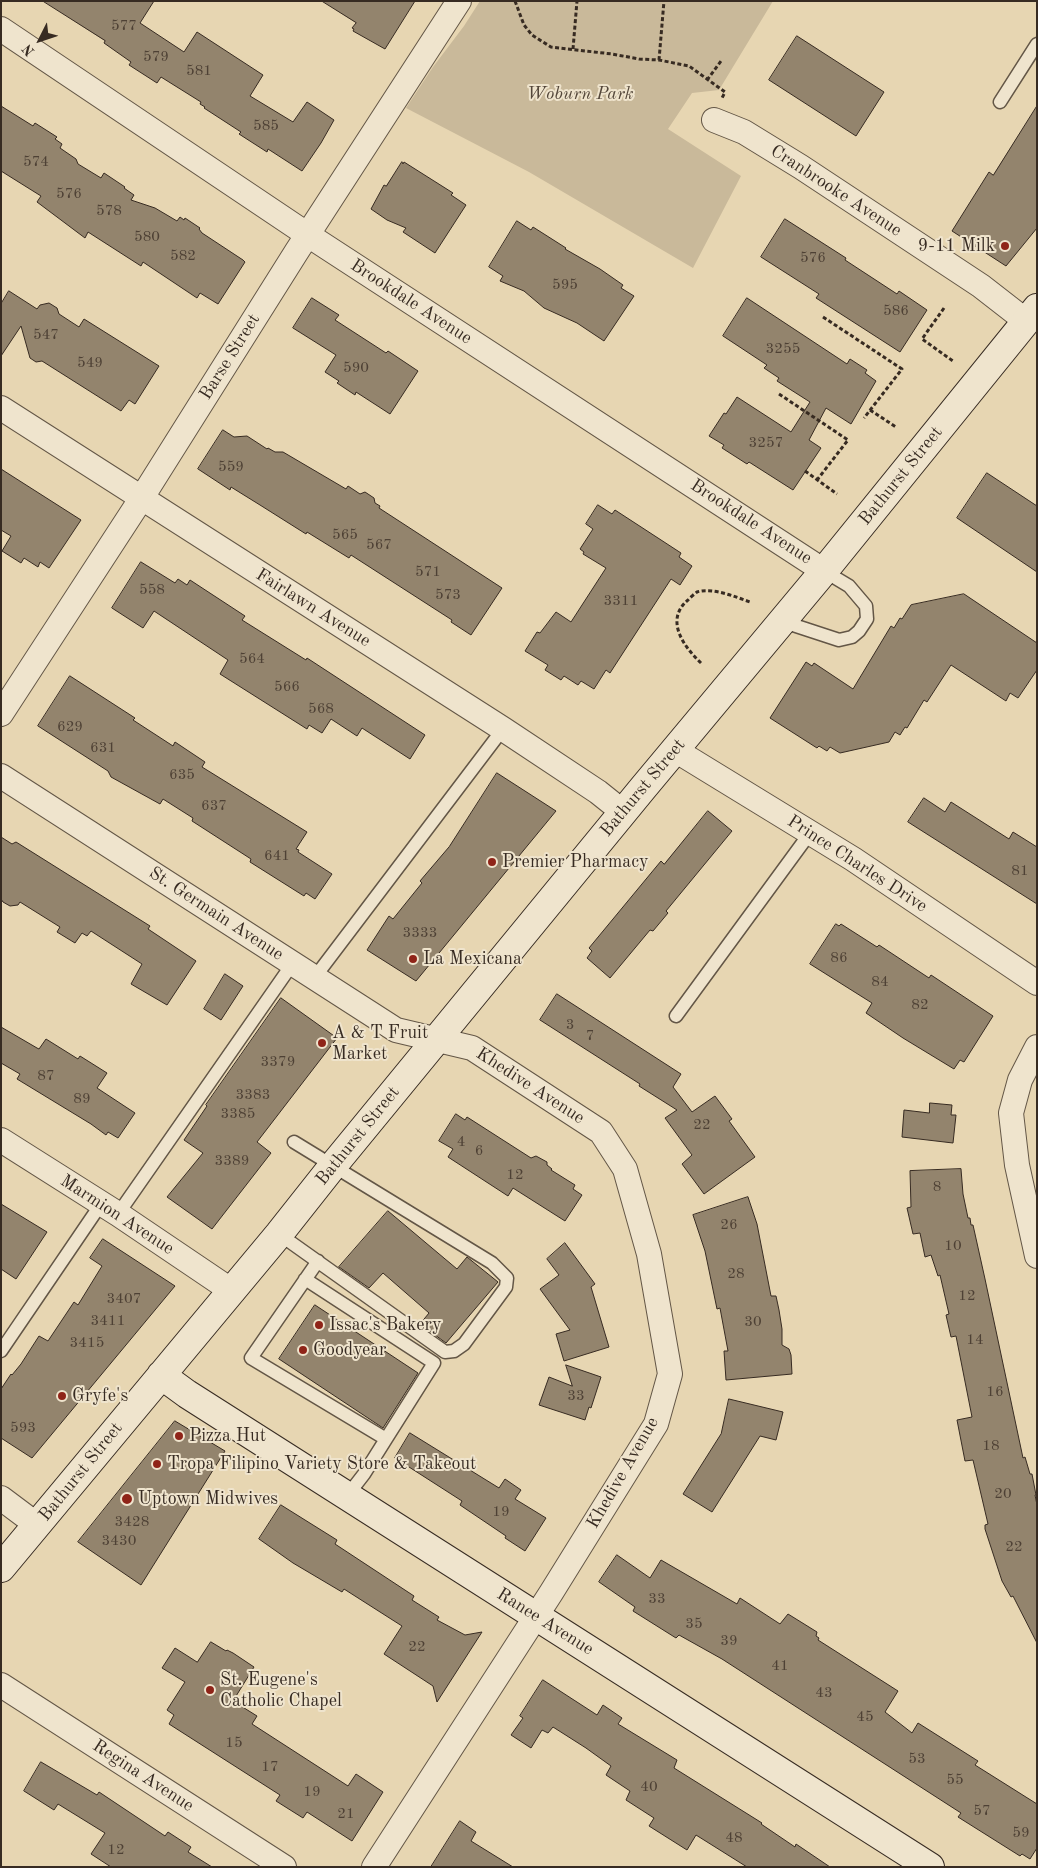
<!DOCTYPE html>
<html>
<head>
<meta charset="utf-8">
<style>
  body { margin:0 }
  #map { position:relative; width:1038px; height:1868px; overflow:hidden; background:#e7d6b2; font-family:"Old Standard TT",serif }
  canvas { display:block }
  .frame { position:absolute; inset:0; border:2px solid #372b22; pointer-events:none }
  .north { position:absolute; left:15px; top:15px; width:50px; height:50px; -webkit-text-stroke:4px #efe4cd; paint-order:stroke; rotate:229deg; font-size:14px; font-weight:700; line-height:20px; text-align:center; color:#372b22 }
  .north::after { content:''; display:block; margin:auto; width:18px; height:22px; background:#372b22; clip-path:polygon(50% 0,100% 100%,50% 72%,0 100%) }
</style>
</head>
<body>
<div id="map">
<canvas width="1038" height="1868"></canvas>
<div class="frame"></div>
<div class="north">N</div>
</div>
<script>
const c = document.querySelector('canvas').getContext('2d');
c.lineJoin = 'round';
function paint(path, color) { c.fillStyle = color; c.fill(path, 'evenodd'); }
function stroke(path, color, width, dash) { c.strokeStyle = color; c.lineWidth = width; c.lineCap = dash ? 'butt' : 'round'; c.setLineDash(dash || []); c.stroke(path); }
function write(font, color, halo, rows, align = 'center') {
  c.font = font + ' "Old Standard TT",serif'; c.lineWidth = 4; c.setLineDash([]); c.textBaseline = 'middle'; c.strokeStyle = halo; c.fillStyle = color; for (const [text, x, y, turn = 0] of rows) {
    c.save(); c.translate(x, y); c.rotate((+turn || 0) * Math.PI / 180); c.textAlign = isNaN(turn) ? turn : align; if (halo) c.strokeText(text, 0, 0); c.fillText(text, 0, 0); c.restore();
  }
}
paint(new Path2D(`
  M480,1H773L719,90L692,93L668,129L741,176L693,268L529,172L406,108L433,67L464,26Z`), '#c9b99a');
const building = new Path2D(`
  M43,1H154L140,23L184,52L197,32L263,75L250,96L293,122L307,102L334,120L321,143L302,171L268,149L267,152L239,134L241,132L204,108L205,107L200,104L201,102L161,77L157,83L129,65L131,62L104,43L105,41Z
  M322,1H415L385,49L353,31L354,29L352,28L356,23Z
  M797,36L884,92L856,136L769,80Z
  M1,106L33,126L35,123L57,137L55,139L62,144L60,148L76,159L78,164L101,178L104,173L125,187L124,188L134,195L131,200L155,208L177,221L180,217L184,220L185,218L200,228L199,229L202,233L243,260L245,262L218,304L200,293L197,298L143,262L141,266L88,232L85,238L37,202L41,196L1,171Z
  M1037,106V228L1006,266L952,231L989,172L993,175Z
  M402,162L403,164L404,162L453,193L451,195L466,205L435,253L403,232L406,228L387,220L371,209L384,185L386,186Z
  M785,219L846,258L845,260L897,294L899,291L927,310L900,352L816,298L819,294L761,257Z
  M517,221L531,230L533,227L566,248L565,249L600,269L623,285L621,288L634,296L604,341L577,323L544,308L524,291L500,281L503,276L489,267Z
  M9,291L37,309L40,305L49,303L57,308L59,314L79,327L84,319L159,366L135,404L129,400L121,411L42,361L36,362L30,358L21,326L1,356V304Z
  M312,298L339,315L335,320L386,353L388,351L418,371L390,414L356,392L355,395L337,383L339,381L325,372L336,355L293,328Z
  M747,298L847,364L850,359L867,370L865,373L876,381L851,424L826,408L809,440L821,448L793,490L749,462L747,464L722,448L724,445L709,436L724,413L726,414L737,397L791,432L810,402L777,381L779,378L764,368L767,365L723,336Z
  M223,430L234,437L247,436L267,449L268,448L275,452H283L346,489L348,486L360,494L365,492L374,498L375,503L380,506L379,508L502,588L471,635L451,622L452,620L351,555L349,558L307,532L306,534L260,505L231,487L230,490L198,469Z
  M1,469L81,520L49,568L40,562L38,567L24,558L21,563L2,551L11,536L1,530Z
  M987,473L1037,506V572L957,518Z
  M598,505L612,514L615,510L681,553L679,557L692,566L680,585L671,579L610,673L606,670L594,689L581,681L578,685L564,676L561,680L545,670L548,665L525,651L537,632L540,633L556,612L571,622L606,568L583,554L584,552L580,549L593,529L586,524Z
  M141,562L175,583L178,579L187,585L190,580L245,616L242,620L306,660L307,658L425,735L410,759L362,728L357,736L331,719L322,733L309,725L307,729L220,674L228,660L154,611L143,628L115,610L112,608Z
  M964,594L1037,643V670L1018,698L1010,693L1006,701L951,665L927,702L924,700L907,728L905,727L900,735L895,732L889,742L840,753L830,747L827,751L819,746L817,748L770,718L806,662L812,666L814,663L853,689L891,626L894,628L900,618L902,619L911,605Z
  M70,676L135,718L133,720L173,746L175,742L205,762L202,767L307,832L296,849L299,850L298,852L332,874L315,899L306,893L304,896L250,862L251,859L192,821L193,818L163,799L160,804L111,777L108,771L38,726Z
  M497,773L556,811L416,981L367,950L389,916L393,919L422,883L420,881L449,847Z
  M924,798L945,812L951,802L1009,839L1013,832L1037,847V904L908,822Z
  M708,811L732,831L666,911L668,913L653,931L650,930L610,978L587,958L592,951L589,948L661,861L664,864Z
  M1,837L12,844L16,842L150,926L148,929L196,961L167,1005L131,984L142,964L94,933L91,931L87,936L82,933L75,943L57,932L60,927L20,902L18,905L10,906L3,902L1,899Z
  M836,924L839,926L841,924L877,947L879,945L929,978L931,975L993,1016L964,1062L960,1060L954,1069L903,1038L866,1013L872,1003L810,964Z
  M225,974L243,986L221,1020L204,1009Z
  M557,994L681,1074L673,1087L692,1112L715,1096L732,1119L729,1121L755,1157L704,1194L682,1164L692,1155L665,1118L677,1110L639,1086L640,1084L540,1020Z
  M281,998L337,1038L257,1142L271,1153L212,1229L167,1197L203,1153L184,1140L207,1106L206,1105Z
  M1,1027L37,1048L39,1049L46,1039L78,1059L80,1056L107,1073L97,1088L135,1113L118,1138L108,1132L106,1135L91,1124L17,1079L20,1074L1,1063Z
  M930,1103L952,1105L951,1115H956L953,1143L902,1137L904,1110L929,1113Z
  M456,1114L465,1120L467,1117L531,1158L536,1156L547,1162V1165L552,1169L551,1170L575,1185L573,1189L582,1195L565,1221L513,1188L508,1196L448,1157L453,1149L439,1141Z
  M961,1169L963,1194L968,1218H970L971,1225H973L985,1279L1023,1458L1025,1457L1030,1474H1032L1036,1495H1035L1037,1505V1643L1013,1596L1011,1597L1002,1581L985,1529V1525L988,1524L973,1460L965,1461L957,1420L972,1417L956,1336L951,1337L946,1315L949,1314L940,1275L938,1276L931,1255L925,1257L920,1233L913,1234L907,1208L911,1207L910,1171Z
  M748,1197L757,1224L771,1296H776L779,1310L782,1329V1345L789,1349L791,1355L792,1374L726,1380L724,1351H728L720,1308L717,1309L705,1251L693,1215Z
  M1,1204L47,1232L16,1279L1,1269Z
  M388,1211L457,1269L467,1257L498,1282L446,1343L420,1324L429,1313L383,1273L369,1288L339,1267Z
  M103,1239L175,1286L32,1458L1,1438V1389L11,1374L12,1375L21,1364L39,1336L48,1341L74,1302L78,1305L102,1266L90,1258Z
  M565,1243L595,1284L591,1287L609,1347L564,1361L556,1334L570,1330L540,1289L559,1275L547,1259Z
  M315,1305L418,1373L383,1428L279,1359Z
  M566,1365L601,1377L591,1408L589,1407L585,1420L539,1405L549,1377L572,1386Z
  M729,1399L783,1412L776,1440L760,1436L712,1512L683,1494L721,1434Z
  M175,1421L225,1451L141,1585L78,1542Z
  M410,1433L499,1488L505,1479L521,1490L515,1499L546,1518L525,1551L505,1538L506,1536L460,1505L462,1501L395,1458Z
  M281,1505L337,1540L335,1544L414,1596L412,1600L439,1617L437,1620L465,1635L482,1632L437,1702L433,1686L384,1654L402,1626L344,1589L342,1592L293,1563L259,1539Z
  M617,1555L650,1578L661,1560L737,1604L740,1598L780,1624L788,1614L817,1632L816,1636L819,1638L818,1640L898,1691L885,1712L912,1733L918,1723L978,1761L975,1765L1037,1804V1848L1030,1859L1022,1854L1020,1856L958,1817L961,1813L722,1659L679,1635L676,1638L633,1611L635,1607L599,1582Z
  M211,1642L226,1651L227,1650L233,1653L254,1667L233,1701L257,1716L252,1724L348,1786L356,1774L383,1792L352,1841L307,1812L303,1818L276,1801L280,1795L169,1724L174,1715L167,1710L185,1682L162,1668L175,1648L197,1662Z
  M543,1680L597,1715L603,1705L622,1718L618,1724L677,1760L674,1768L762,1823L761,1824L795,1847L796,1844L830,1867H747L696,1835L687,1850L649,1826L654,1818L626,1800L630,1791L606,1775L611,1766L586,1748L553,1727L548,1733L542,1730L531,1748L511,1735L523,1718L520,1716Z
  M41,1762L97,1795L99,1792L165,1836L168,1832L191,1847L188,1852L212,1867H111L91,1854L105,1833L58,1804L54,1810L24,1791Z
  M460,1821L476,1832L471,1841L513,1867H431Z`);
paint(building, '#93846d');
stroke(building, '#372b22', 1);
const lane = new Path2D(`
  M1000,102L1037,44
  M781,621L839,640L852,637L859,631L867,619L866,606L849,586L824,571
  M315,977L503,729
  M676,1016L810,833
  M118,1214L293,963
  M279,1234L445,1352L454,1351L464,1344L506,1287L507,1278L492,1263L294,1142
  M318,1261L251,1358L386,1439L364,1474L347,1496
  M305,1279L434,1363L386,1439
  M1,1351L101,1204`);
const street = new Path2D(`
  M1,29L308,235L824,571
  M714,120L744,132L801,167L981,286L1026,321
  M1,408L503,729L598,792L623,812
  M1,714L141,499L297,251L459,1
  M675,750L853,859L1037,983
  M1,776L396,1030L472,1048L601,1132L625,1169L649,1254L670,1374L656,1424L551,1593L374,1867
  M1037,1047L1020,1080L1011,1113L1017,1165L1037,1256
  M1,1140L118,1214L232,1291
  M1,1498L37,1525
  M1,1685L284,1867`);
const secondary = new Path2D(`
  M161,1375L187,1394L930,1867
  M1,1568L279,1234L332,1167L643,788L824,571L1037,308`);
stroke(lane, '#635646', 15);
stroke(street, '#635646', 26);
stroke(secondary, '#372b22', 30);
stroke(new Path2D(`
  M515,1L524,25L532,35L551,47L612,54L639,59L659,60L689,66L725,92L722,98
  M573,49L577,1
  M659,60L664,1
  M707,80L721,61
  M944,308L922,339L953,361
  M823,317L902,369L864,418
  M779,394L848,440L817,480
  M870,410L896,427
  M805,471L837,494
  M701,663C684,647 664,620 688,600C690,598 694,594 697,592C712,587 736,597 750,602`), '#372b22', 3, [4, 2.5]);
stroke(lane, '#efe4cd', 12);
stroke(street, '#efe4cd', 24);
stroke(secondary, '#efe4cd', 28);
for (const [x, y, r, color] of [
  [1005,246,5,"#8f2418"],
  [492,862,5,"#8f2418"],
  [413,959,5,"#8f2418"],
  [322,1043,5,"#8f2418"],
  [319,1325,5,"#8f2418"],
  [303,1350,5,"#8f2418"],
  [62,1396,5,"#8f2418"],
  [179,1436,5,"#8f2418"],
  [157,1464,5,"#8f2418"],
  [127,1499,6,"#8f2418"],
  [210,1690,5,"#8f2418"]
]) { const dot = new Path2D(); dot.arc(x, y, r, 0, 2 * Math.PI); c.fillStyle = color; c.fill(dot); stroke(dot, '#efe4cd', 2); }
write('15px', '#4e4135', null, [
  ["577",124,26],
  ["579",156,57],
  ["581",199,71],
  ["585",266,126],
  ["574",36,162],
  ["576",69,194],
  ["578",109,211],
  ["580",147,237],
  ["582",183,256],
  ["576",813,258],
  ["595",565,285],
  ["586",896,311],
  ["547",46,335],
  ["3255",783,349],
  ["549",90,363],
  ["590",356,368],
  ["3257",766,443],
  ["559",231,467],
  ["565",345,535],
  ["567",379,545],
  ["571",428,572],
  ["558",152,590],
  ["573",448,595],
  ["3311",621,601],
  ["564",252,659],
  ["566",287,687],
  ["568",321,709],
  ["629",70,727],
  ["631",103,748],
  ["635",182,775],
  ["637",214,806],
  ["641",277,856],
  ["81",1020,871],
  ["3333",420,933],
  ["86",839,958],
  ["84",880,982],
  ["82",920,1005],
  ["3",570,1025],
  ["7",590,1036],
  ["3379",278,1062],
  ["87",46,1076],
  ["3383",253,1095],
  ["89",82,1099],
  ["3385",238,1114],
  ["22",702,1125],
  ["4",461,1142],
  ["6",479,1151],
  ["3389",232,1161],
  ["12",515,1175],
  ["8",937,1187],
  ["26",729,1225],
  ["10",953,1246],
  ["28",736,1274],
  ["12",967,1296],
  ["3407",124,1299],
  ["3411",108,1321],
  ["30",753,1322],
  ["14",975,1340],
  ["3415",87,1343],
  ["16",995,1392],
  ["33",576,1396],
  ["593",23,1428],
  ["18",991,1446],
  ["20",1003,1494],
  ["19",501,1512],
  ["3428",132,1522],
  ["3430",119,1541],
  ["22",1014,1547],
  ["33",657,1599],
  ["35",694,1624],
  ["39",729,1641],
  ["22",417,1647],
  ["41",780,1666],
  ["43",824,1693],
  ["45",865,1717],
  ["15",234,1743],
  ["53",917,1759],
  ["17",270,1767],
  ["55",955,1780],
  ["40",649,1787],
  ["19",312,1792],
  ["57",982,1811],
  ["21",346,1814],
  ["59",1021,1833],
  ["48",734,1838],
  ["12",116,1850]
]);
write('italic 18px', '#54473a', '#efe4cd', [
  ["Woburn Park",580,94]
]);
write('18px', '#372b22', '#efe4cd', [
  ["Cranbrooke Avenue",836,191,33],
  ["Brookdale Avenue",411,302,33],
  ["Barse Street",230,357,-58],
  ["Bathurst Street",901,476,-51],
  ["Brookdale Avenue",751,522,33],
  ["Fairlawn Avenue",313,608,32],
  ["Bathurst Street",643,788,-50],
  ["Prince Charles Drive",857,864,33],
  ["St. Germain Avenue",216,914,33],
  ["Khedive Avenue",530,1086,33],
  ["Bathurst Street",358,1136,-51],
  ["Marmion Avenue",117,1215,33],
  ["Bathurst Street",81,1472,-51],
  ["Khedive Avenue",623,1473,-60],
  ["Ranee Avenue",545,1622,32],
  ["Regina Avenue",143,1776,33]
]);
write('18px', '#372b22', '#efe4cd', [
  ["9-11 Milk",995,246,"right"],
  ["Premier Pharmacy",502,862],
  ["La Mexicana",423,959],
  ["A & T Fruit",332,1033],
  ["Market",332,1054],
  ["Issac's Bakery",329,1325],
  ["Goodyear",313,1350],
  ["Gryfe's",72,1396],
  ["Pizza Hut",189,1436],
  ["Tropa Filipino Variety Store & Takeout",167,1464],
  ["Uptown Midwives",138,1499],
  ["St. Eugene's",220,1680],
  ["Catholic Chapel",220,1701]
], 'left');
</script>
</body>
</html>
